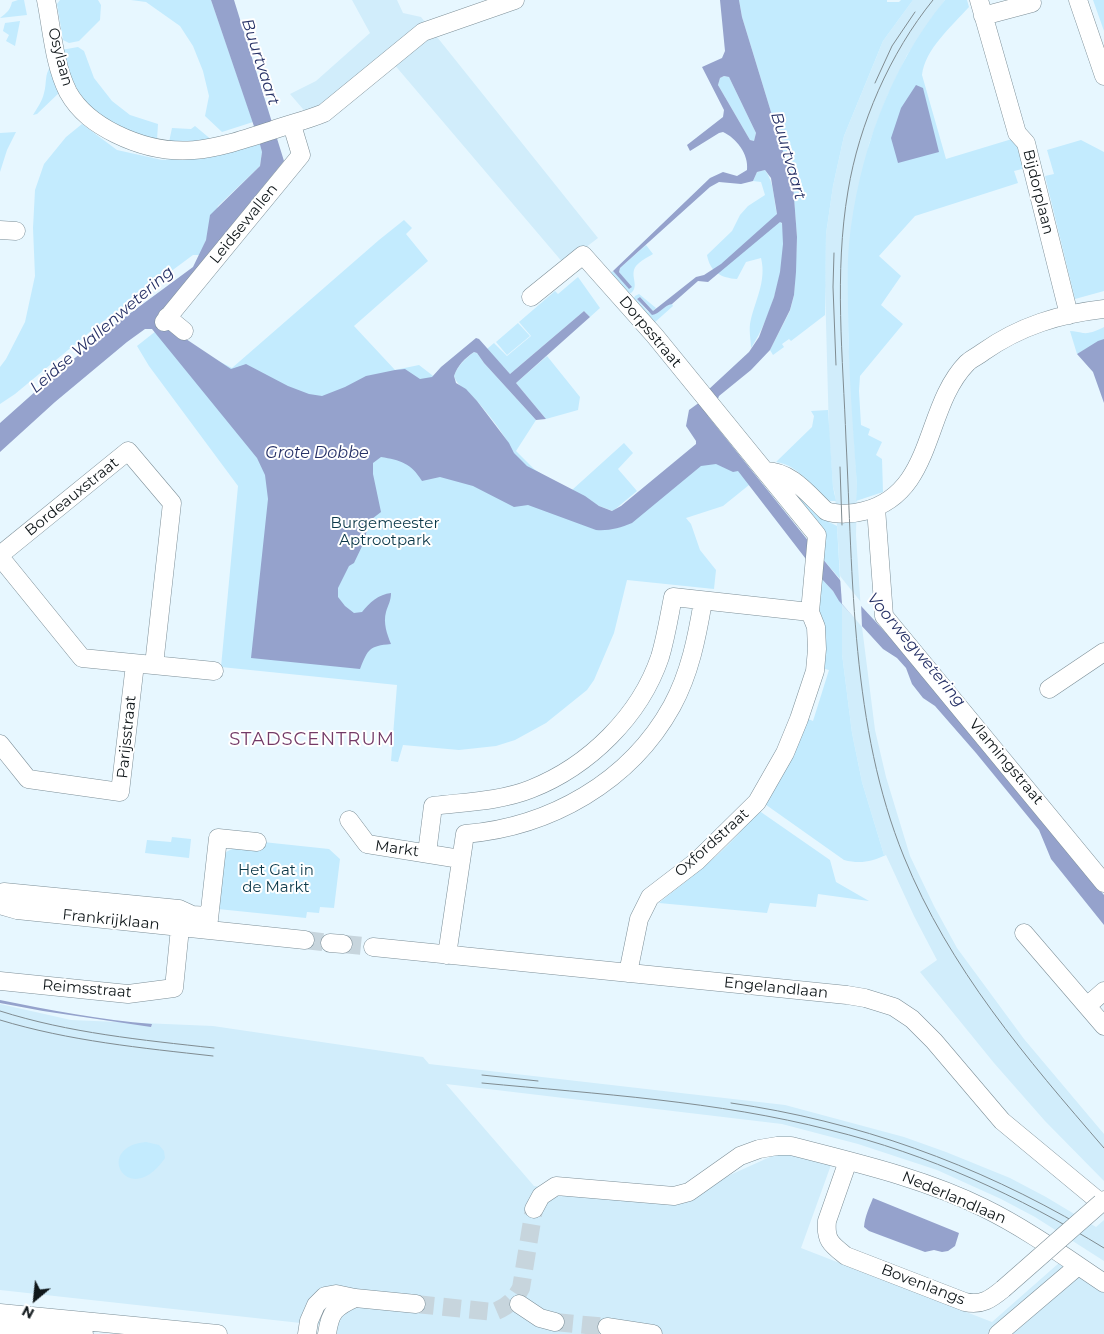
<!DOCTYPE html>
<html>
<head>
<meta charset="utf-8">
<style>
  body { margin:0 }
  #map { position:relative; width:1104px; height:1334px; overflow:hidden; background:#e7f7ff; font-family:Montserrat,sans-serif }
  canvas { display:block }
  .north { position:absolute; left:10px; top:1274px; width:50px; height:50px; -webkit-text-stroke:4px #fff; paint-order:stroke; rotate:208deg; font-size:14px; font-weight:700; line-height:20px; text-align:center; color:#10171a }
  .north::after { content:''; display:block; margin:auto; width:18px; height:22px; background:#10171a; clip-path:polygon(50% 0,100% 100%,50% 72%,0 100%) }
</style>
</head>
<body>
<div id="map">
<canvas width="1104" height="1334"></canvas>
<div class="north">N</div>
</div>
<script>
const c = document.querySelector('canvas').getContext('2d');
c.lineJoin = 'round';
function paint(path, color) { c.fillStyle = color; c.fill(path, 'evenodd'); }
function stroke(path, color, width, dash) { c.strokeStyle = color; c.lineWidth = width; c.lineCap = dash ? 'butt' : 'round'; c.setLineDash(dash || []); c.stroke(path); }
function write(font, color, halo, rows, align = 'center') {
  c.font = font + ' Montserrat,sans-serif'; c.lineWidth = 4; c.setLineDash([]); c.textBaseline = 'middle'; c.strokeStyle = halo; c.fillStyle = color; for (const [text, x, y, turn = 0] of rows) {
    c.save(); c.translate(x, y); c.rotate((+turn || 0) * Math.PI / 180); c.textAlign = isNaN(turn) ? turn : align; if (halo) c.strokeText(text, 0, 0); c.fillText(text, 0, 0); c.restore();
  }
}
paint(new Path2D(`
  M352,0H397L403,13L421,17L598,238L564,264L393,63L315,123L290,94L316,81L370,33Z
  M913,0H945L907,55L886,99L869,144L848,287V334L857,486L856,535L862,627L875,730L886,777L910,856L934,906L957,948L1024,1039L1104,1134V1181L1045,1121L994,1063L920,972L937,960L914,916L886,855H884L862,782L852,733L842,654V604L835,494L833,487L829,433L825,286L826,234L833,186L844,136L883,41Z
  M0,1004L71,1020L213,1026L423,1057L429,1064L785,1105L904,1137L946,1152L1010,1178L1046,1197L1096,1227L1104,1220V1261L1035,1217L1001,1199L937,1170L858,1144L782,1124L446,1084L534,1186L668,1203L781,1152L831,1165L801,1248L992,1322L1059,1263L1104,1293V1334H337V1327L0,1290Z`), '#d1edfb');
paint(new Path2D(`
  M18,0H24L27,15L0,18C6,13 10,11 12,2Z
  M60,0H98L101,5L100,20L79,41L69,43L63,40L57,4Z
  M131,0H211L253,122L222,132L205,116L209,96L203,71L193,46L180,26L146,2Z
  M739,0H887V2H899L901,0H913L883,41L844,136L833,186L826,234L825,315L791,341L789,339L782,344L784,347L773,355L770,350L790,311L794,295L797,238L793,184L742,17Z
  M945,0H967L969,7C952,26 925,49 922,75L946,159L1012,139L1023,156L1026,168L1014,171L1018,183L915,216L879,256L901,276L881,305L903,324L860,376L859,391L861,425L870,429L868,435L882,442L876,455L882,459L883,492L856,501L857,486C853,427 848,367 848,308C848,287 847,265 849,244C858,157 889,68 945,0Z
  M1093,0H1104V31Z
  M20,21L15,46L6,41L9,35L3,31L5,23Z
  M78,47L84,51L94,78L112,101L130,115L158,124L157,140L126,132L92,110L79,93L68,71L61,50Z
  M51,66L62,90L37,114L33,115C37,108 42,102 44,93C47,83 44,75 51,66Z
  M724,76L729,77L756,133L754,141L750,140L718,85L720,78Z
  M82,124L117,150L162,160L188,158L259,141L262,152L260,166L218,206L206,240L200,255H193L97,326L15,394L0,404V367L6,359L25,322L35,276L33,228L35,190L44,164L66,137Z
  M195,126L213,141L169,142L172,128L191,129Z
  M16,132L7,150L0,172V133Z
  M1081,140L1104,152V291L1075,299L1045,176L1054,174L1047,150Z
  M765,170C775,184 773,198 777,214C778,217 781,220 782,224C789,260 771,318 751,348C751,341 749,332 750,324C754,302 767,282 761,258L746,262L737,279C721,278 710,272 707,255L732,231L740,215L748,206L765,195L761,182L753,181L757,172Z
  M404,220L412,228L406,234L428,261L354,326L395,370L419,365L463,399L509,444C500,429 487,412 475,399C468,391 457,386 454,376C458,365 465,359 474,352L477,353L484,363L536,420L516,451L534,469L603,515L625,517L715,442L754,481L723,506L686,518L691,524L700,550L716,570L714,589L627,580L614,633L594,680L587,690L546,723L515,740L496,746L459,750L403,745L398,762L391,761L397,685L221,667L238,486L149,366L137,346L161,327L172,337L232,368L379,240Z
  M646,245L653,254C648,257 640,261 636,266C629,275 640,286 631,293L627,292L610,273L613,271L630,289L631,287L619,272L620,268Z
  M578,277L600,308L590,317L584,311L510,374L487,349L494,343L507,356L531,336L519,322L555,291L558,294Z
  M639,294L656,308L653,311L640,297L637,299L648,312L655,314L668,304H672L673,306L654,323L633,300L635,296Z
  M518,323L530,336L507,355L496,342Z
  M1104,327V339L1077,354L1070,331C1075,331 1078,332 1083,333C1089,334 1099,330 1104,327Z
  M547,356L580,397L578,410L546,419L516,383Z
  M828,410L833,487L836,501H830C812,488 799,465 776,462L812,427L814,416L811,411Z
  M624,443L633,453L618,469L637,491L613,511L599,506L572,490Z
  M788,484L829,522L837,526L840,579L822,558Z
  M819,576L833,591L842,604V654L852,733L862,782L884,855H886C871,862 860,864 844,860L762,802L806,718L813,721L829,670L821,668L818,612Z
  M758,810L830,860L836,882L869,901L818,894L816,907L770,903L767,913L659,903C695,874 730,849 758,810Z
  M172,837L191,839L189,858L145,853L147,840L171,842Z
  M263,842L329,849L340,859L334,908L320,907L319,913L307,912L306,918L218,909L222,854L238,846Z
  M146,1142L159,1145L164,1151L165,1158C129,1211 92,1147 146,1142Z`), '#c3ebfe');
paint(new Path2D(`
  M211,0H234L284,161L223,236L219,245L168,327L231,369L246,364L288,386L309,394L322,396L345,387L366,376L395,370L405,369L420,379L432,377L441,367L476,338L479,339L510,374L584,311L590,317L516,383L546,419L536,420L484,363L477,353L474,352C464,359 458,365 454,376L456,383L466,389L477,401L509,443L514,453L527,466L585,496L599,506L612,511L621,506L696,444V441L686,426L689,410L700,402L708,390L749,352L759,337L774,297L780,272L783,244L782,223L780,222L708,282L698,281L672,304C664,305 660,314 652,315L637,299L640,297L653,311L696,277L704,275L721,264L777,214L771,178L765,170L757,172L753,181L741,184L719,182L710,187L620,268L619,272L632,287L629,289L613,271L710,178L723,172L737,176L747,170C749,154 736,138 723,132L719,133L690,151L687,145L723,117L724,110L702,67L722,58L725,51L720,0H739L742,17L793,184L797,237L796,272L794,295L790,310L770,350L751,370L719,396L716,404L708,416L822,558L862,607L912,661L1104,895V925L1051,859L1039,830L976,753L935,706L923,698L912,684L906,668L897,658L883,649L839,601L833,591L819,576L738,471L733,472L716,464L701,466L632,523C620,528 609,531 596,530L528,505L514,507L473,486L440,477L422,481C411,463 400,460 381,457L373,463V474L381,512L368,522L365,540L354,563L349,566L338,588V597L345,606L354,613L362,612C369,603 379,594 391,593C391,601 388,605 386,612C383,623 387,634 391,644C369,646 368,649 360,669L251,658L268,499L265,475L257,458L152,329H145L127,342L55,402L0,452V423L46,382L117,323L193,267L206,240L210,215L260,166L262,152L259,141ZM724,76L729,77L756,133L754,141L750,140L718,85L720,78Z
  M916,85L923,88L939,152L898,163L891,138L901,108Z
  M1104,339V403L1093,372L1077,354L1098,341Z
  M0,1000C50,1010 101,1020 152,1024L151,1027L43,1011L0,1003Z
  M873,1198L959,1233L955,1246L948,1251L942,1252L934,1250L925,1252L869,1231L864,1227C865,1216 869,1208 873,1198Z`), '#95a2cc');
paint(new Path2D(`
  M840,576L861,602L862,627L842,604Z`), '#e7f7ff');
stroke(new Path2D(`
  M305,940L330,943
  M343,944L373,947
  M416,1304L494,1312C507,1307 514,1301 521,1288L534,1209
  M555,1322L607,1327`), '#c7d5dd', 18, [18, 9]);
const minor = new Path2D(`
  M46,0C52,30 54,64 68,92C79,112 96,124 116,134C175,163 215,149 273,130C290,124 307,120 324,113L423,32L515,0
  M979,0L1017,133L1026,143L1069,315
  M1078,0L1104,76
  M983,16L1032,3L1030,0
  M0,230L16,231
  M531,297L583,255L655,336L817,535L810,612L816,627L817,649L815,671L799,719L785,753L757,802L697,861L650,897L639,919L628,973
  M167,317L184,331
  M164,322L301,155L292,125
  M765,471C791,471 808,494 826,511C837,515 853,514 864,511C935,493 923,408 967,363C971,359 978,356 983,352C1020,326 1059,314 1104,309
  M876,508L884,616L1104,883
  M0,555L128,451L172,503L154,665
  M0,557L82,658L214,671
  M1049,689L1104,652
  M0,744L28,779L120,792L135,664
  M349,820L367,844L460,859
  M427,853L433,806C465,802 501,801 531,789C589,766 640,716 660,657C666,637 669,617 673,597L810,612
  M0,897L4,892L179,909L192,915L209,916
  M0,905L17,910L305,940
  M208,928L218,838L257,842
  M1024,933L1104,1026
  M330,943L343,944
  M373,947L847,995L865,998L878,1002L894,1007L912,1019L934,1041L1002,1121L1101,1203L1104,1200
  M447,955L465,834C550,827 630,782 672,706C690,673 697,637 703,601
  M0,981L128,994L174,988L180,928
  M1087,1006L1104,991
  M848,1161L827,1221C825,1241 832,1245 846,1256L965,1302C981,1306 991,1299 1003,1289
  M534,1209L541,1196L556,1186L674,1196L689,1192L740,1156L759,1149L777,1146H791C857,1163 923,1178 984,1208C1027,1229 1065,1257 1104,1283
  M519,1304L540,1318L555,1322
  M0,1313L218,1334
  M0,1326L84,1334
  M607,1327L653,1334
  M307,1334L309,1321L316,1305L325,1296L336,1294L355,1298L416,1304
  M327,1334C330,1312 335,1307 355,1298
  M998,1334L1078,1266`);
stroke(minor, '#7d8f98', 19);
stroke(minor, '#fff', 18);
stroke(new Path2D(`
  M933,0C890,53 859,124 848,191C834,273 843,358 846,440C853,578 851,727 904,857C949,968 1027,1059 1104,1148
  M875,83L892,46L915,12
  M834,253L833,287L836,365
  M840,467L842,525
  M0,1011C69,1033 142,1040 214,1048
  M0,1020C69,1041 142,1048 213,1056
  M482,1075L538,1081
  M482,1083C598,1094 717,1101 830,1130C928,1154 1019,1196 1104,1248
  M731,1103C857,1121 976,1164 1085,1228`), '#808c91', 1);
const minorBridge = new Path2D(`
  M1003,1289L1101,1203`);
stroke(minorBridge, '#7d8f98', 19, []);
stroke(minorBridge, '#fff', 18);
write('15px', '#10171a', '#fff', [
  ["Osylaan",60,57,75],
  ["Bijdorplaan",1038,192,76],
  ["Leidsewallen",244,224,-51],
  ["Dorpsstraat",650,332,50],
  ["Bordeauxstraat",72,497,-39],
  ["Parijsstraat",127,737,-84],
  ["Vlamingstraat",1006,762,50],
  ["Oxfordstraat",712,843,-42],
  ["Markt",397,849,8],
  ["Frankrijklaan",111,920,6],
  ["Engelandlaan",776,988,6],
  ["Reimsstraat",87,989,5],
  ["Nederlandlaan",954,1198,23],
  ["Bovenlangs",923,1285,21]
]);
write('15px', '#0c394a', '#fff', [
  ["Burgemeester",385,524],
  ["Aptrootpark",385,541],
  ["Het Gat in",276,871],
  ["de Markt",276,888]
]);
write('italic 16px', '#263166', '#fff', [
  ["Buurtvaart",260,62,72],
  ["Buurtvaart",788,156,74],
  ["Leidse Wallenwetering",102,330,-41],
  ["Grote Dobbe",317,453],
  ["Voorwegwetering",916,650,50]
]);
c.letterSpacing = '1px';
write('18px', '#733a67', '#fff', [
  ["STADSCENTRUM",312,740]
]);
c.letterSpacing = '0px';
</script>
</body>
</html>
